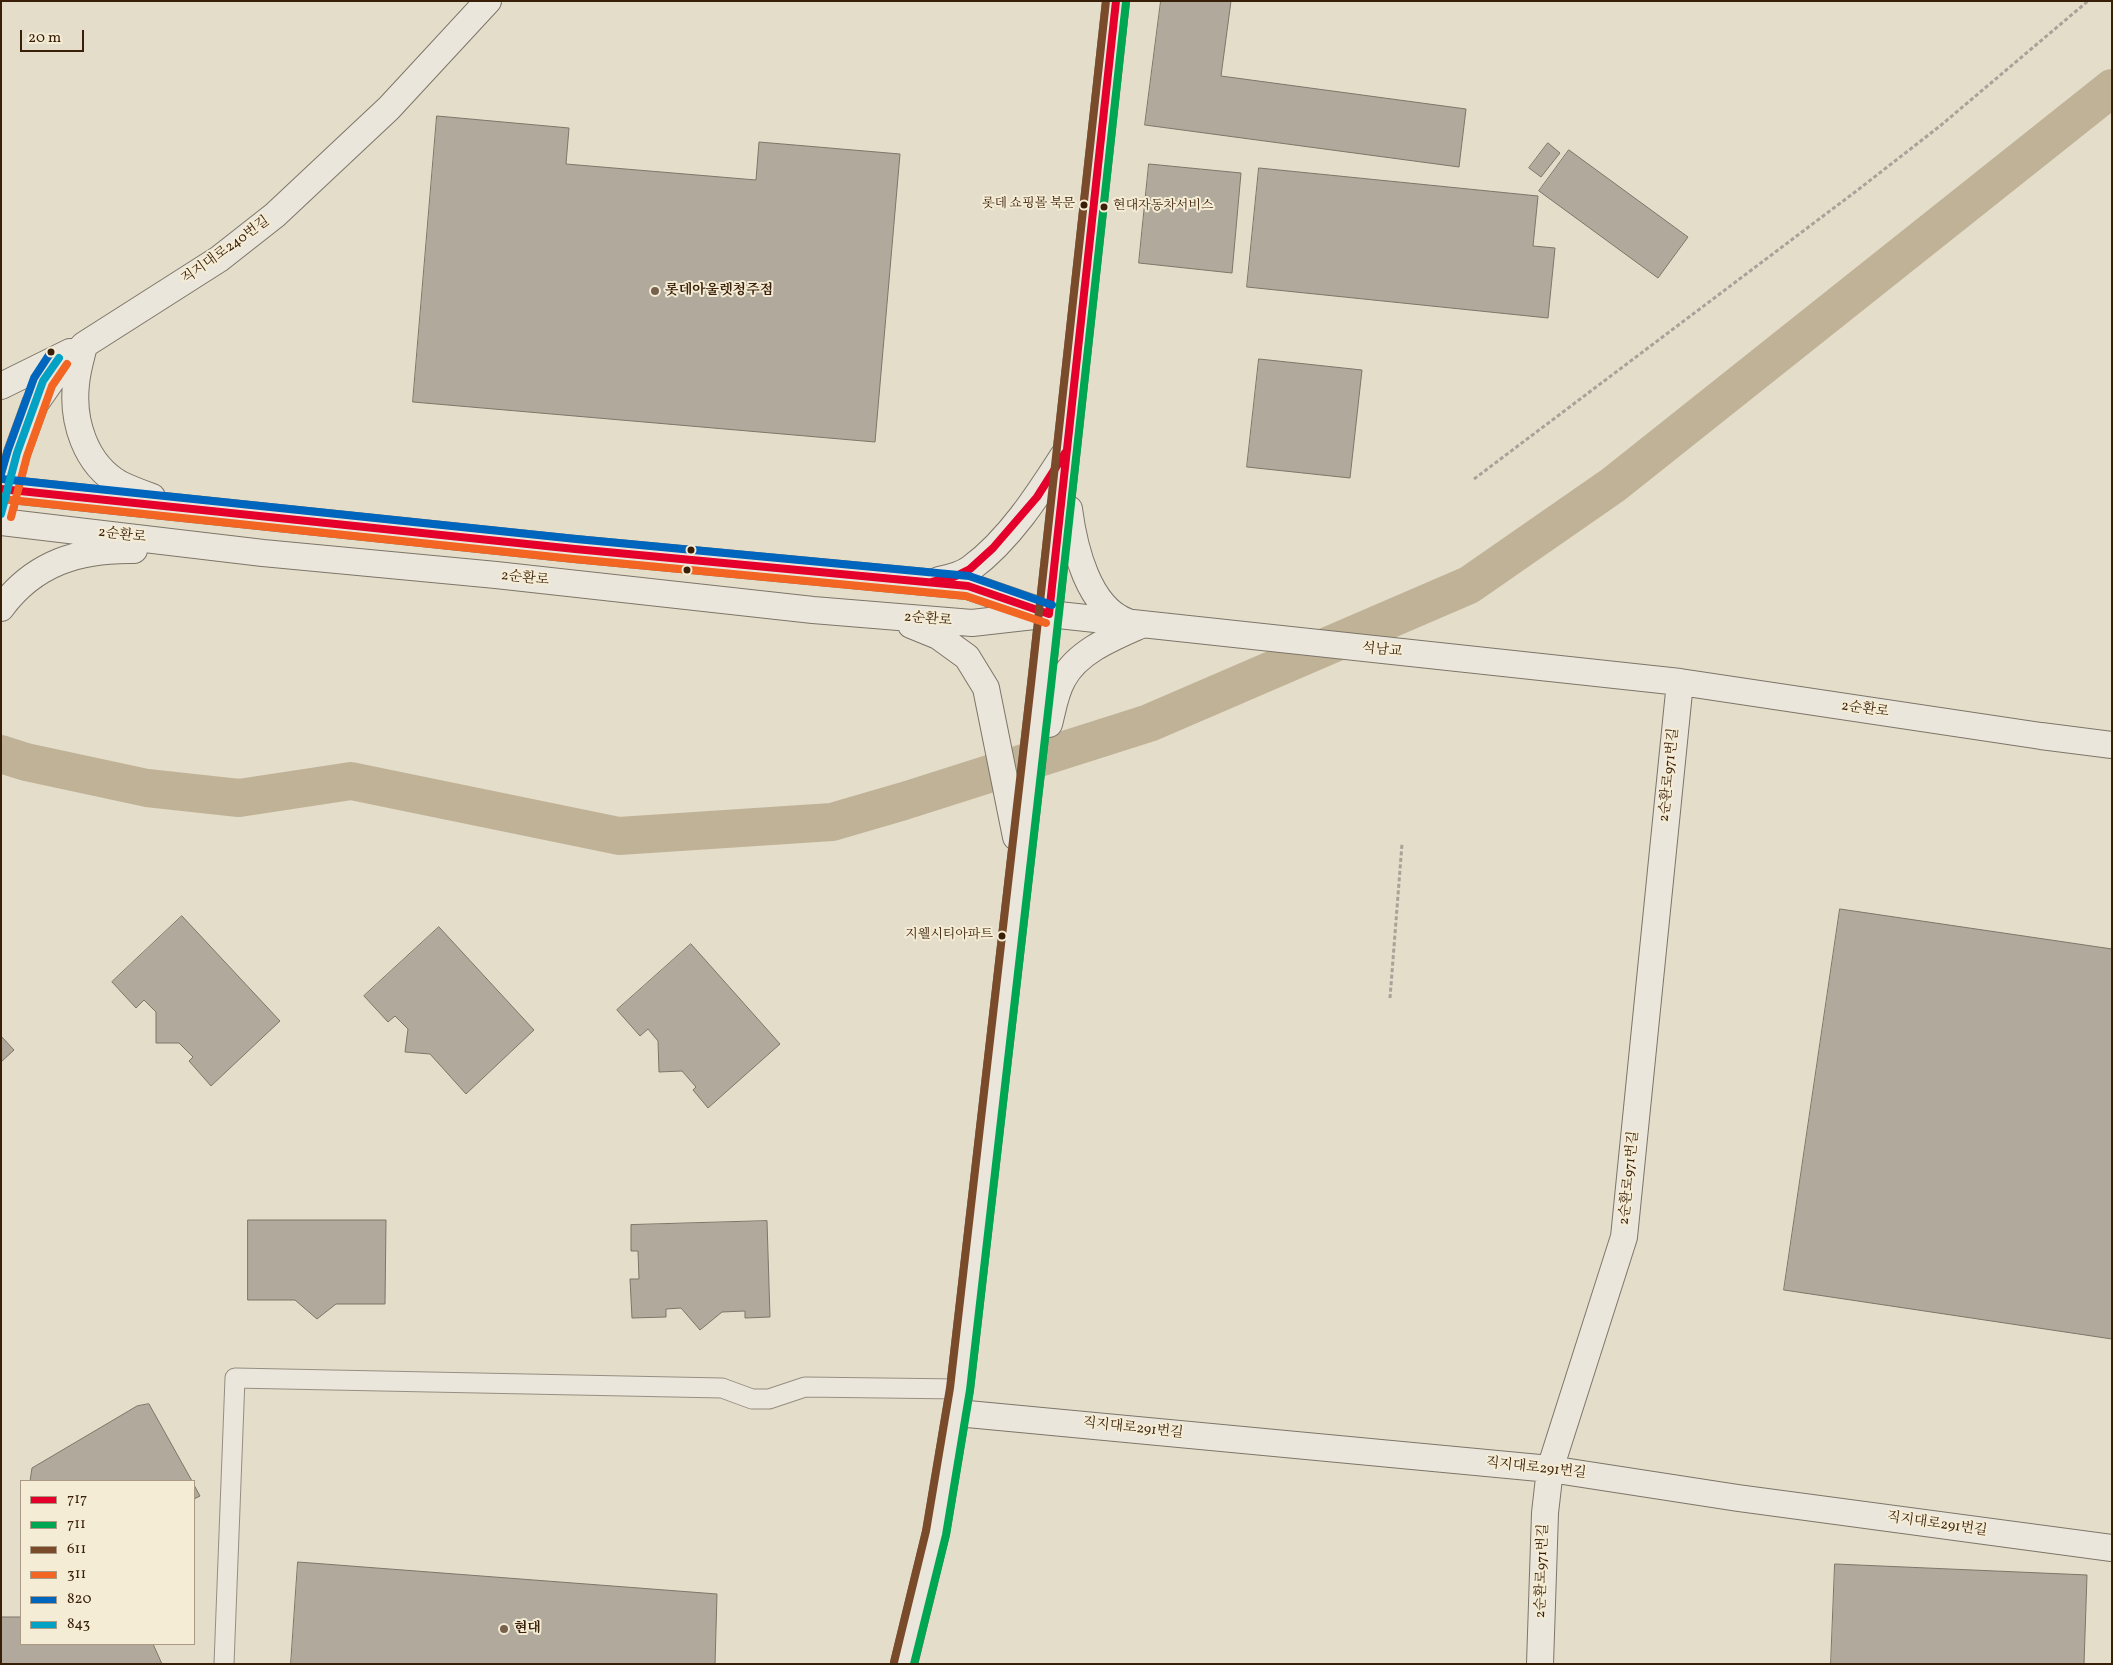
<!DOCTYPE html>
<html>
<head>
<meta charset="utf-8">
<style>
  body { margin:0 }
  #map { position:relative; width:2113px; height:1665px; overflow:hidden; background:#e4ddca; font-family:Vollkorn,serif }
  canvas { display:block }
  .frame { position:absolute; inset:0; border:2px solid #391e08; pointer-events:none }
  .legend { position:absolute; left:20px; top:1480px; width:175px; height:165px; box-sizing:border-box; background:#f5ecd5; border:1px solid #aa9a83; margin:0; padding:6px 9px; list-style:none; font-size:15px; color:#391e08 }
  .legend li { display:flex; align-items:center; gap:10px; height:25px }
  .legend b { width:25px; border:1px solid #aa9a83 }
  .scale { position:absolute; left:20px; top:30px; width:64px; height:22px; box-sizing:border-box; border:2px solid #391e08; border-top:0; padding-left:6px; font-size:15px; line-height:18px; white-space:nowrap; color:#391e08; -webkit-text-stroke:4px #f5ecd5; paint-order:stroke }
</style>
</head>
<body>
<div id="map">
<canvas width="2113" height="1665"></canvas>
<div class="frame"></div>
<ul class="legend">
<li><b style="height:6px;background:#e4002b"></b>717</li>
<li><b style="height:6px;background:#00a651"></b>711</li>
<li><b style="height:6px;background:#7a4b2a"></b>611</li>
<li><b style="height:6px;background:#f26522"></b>311</li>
<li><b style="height:6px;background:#0065bd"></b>820</li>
<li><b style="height:6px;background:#03a2c4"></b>843</li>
</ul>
<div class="scale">20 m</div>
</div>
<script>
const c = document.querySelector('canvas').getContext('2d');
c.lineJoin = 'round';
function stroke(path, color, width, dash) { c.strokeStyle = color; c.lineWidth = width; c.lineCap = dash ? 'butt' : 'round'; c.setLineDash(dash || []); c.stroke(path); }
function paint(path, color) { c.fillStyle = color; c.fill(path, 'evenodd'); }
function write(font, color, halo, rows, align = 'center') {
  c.font = font + ' Vollkorn,"Noto Serif KR",serif'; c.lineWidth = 4; c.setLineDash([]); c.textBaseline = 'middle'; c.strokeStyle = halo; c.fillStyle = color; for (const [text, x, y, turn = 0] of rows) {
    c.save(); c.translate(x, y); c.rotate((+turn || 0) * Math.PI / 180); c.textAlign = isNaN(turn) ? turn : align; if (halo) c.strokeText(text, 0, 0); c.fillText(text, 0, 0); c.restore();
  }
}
stroke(new Path2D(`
  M1,754L26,762L147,788L239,798L351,781L619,836L832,822L904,801L1149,723L1469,585L1613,485L2112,88`), '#c0b297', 38);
const building = new Path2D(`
  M1161,1H1231L1221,76L1466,109L1459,167L1145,125Z
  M437,116L569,128L566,164L756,180L759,142L900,154L875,442L413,402Z
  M1548,143L1560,153L1541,177L1529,168Z
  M1569,150L1688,237L1658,278L1539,191Z
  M1149,164L1241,173L1232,273L1139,263Z
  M1259,168L1538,196L1533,246L1555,248L1548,318L1247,287Z
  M1259,359L1362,370L1350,478L1247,467Z
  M1840,909L2112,949V1339L1784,1290Z
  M182,916L280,1021L211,1086L189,1061L193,1057L179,1043H156V1012L144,1000L136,1008L112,982Z
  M439,927L534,1030L466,1094L430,1054L405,1052L408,1029L395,1016L388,1022L364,996Z
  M691,944L780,1044L708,1108L693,1090L696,1087L682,1071L659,1072L658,1041L648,1029L640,1036L617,1010Z
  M1,1036L14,1050L1,1062Z
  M248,1220H386L385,1304H336L317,1319L295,1300H248Z
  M767,1221L770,1317L745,1318V1311L722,1312L700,1330L681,1308L666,1309V1317L632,1318L630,1279H639L638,1251H631V1225Z
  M149,1404L192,1481H30L32,1468L137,1406Z
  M194,1485L200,1496L194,1499Z
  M298,1562L717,1594L715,1664H291Z
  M1835,1564L2087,1575L2084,1664H1831Z
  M1,1617H21V1644H153L162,1664H1Z`);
paint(building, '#b1aa9c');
stroke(building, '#7d7568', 1);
const street = new Path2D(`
  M224,1664L235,1378L722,1388L752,1399H769L805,1387L960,1389`);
const secondary = new Path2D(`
  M84,346C81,358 77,371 76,384C72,421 85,464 120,484C130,489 141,493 152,497
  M1,386L70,352
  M1,489L575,549L968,586L1049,614L1680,682L2041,736L2112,745
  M4,505L17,453L35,404L54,377L84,345L219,259L275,215L389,108L488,1
  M1069,509C1074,547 1088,608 1128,622
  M1,522L263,553L496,575L813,610L972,623L1043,615
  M939,580C949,578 962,575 971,568C1009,540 1038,495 1063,456
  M1,608C34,563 79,549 134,550
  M911,625L938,636L967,657L986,688L1016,837
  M1049,724C1053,709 1055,693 1063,679C1078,651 1114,637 1141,625
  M957,1413L1550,1469L1738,1498L2112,1548
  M904,1664L936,1533L960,1389L1041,685L1116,1
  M1540,1664L1545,1513L1550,1469L1624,1237L1680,682`);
stroke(street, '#968e81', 21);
stroke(secondary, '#7d7568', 28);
stroke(new Path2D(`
  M1474,479L1859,189L1940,126L2088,1
  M1390,998L1402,844`), '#a8a299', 3, [4, 2.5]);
stroke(street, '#eae6dc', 19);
stroke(secondary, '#eae6dc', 26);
stroke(new Path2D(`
  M1,489L575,549L968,586L1049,614
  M932,582L956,576L970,569L993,548L1037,497L1065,453
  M1049,614L1116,1`), '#e4002b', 8);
stroke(new Path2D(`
  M914,1664L946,1535L970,1390L1051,686L1126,2`), '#00a651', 8);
stroke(new Path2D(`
  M894,1662L926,1531L950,1388L1031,684L1106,1`), '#7a4b2a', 8);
stroke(new Path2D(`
  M1,499L574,559L966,596L1046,623
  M11,517L27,456L52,386L67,364`), '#f26522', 8);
stroke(new Path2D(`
  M1,474L8,450L34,378L51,352
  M2,479L576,539L969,576L1052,605`), '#0065bd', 8);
stroke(new Path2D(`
  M1,514L17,453L43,381L59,358`), '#03a2c4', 8);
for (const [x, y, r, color] of [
  [1084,205,4.5,"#391e08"],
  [1104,207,4.5,"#391e08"],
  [655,291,5,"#75614c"],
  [51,352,4.5,"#391e08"],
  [691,550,4.5,"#391e08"],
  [687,570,4.5,"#391e08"],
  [1002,936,4.5,"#391e08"],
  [504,1629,5,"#75614c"]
]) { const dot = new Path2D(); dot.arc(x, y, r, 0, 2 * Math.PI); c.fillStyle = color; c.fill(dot); stroke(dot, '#f5ecd5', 2); }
write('13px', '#391e08', '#f5ecd5', [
  ["롯데 쇼핑몰 북문",1075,205],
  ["현대자동차서비스",1113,207,"left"],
  ["지웰시티아파트",993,936]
], 'right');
write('14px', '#391e08', '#f5ecd5', [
  ["직지대로240번길",226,251,-36],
  ["2순환로",122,536,7],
  ["2순환로",525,579,6],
  ["2순환로",928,620,5],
  ["석남교",1382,651,6],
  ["2순환로",1865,710,8],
  ["2순환로971번길",1670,775,-84],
  ["2순환로971번길",1630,1178,-84],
  ["직지대로291번길",1133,1429,6],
  ["직지대로291번길",1536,1469,6],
  ["직지대로291번길",1937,1525,8],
  ["2순환로971번길",1543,1571,-88]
]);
write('bold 14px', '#391e08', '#f5ecd5', [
  ["롯데아울렛청주점",665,291],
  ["현대",514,1629]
], 'left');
</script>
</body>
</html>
